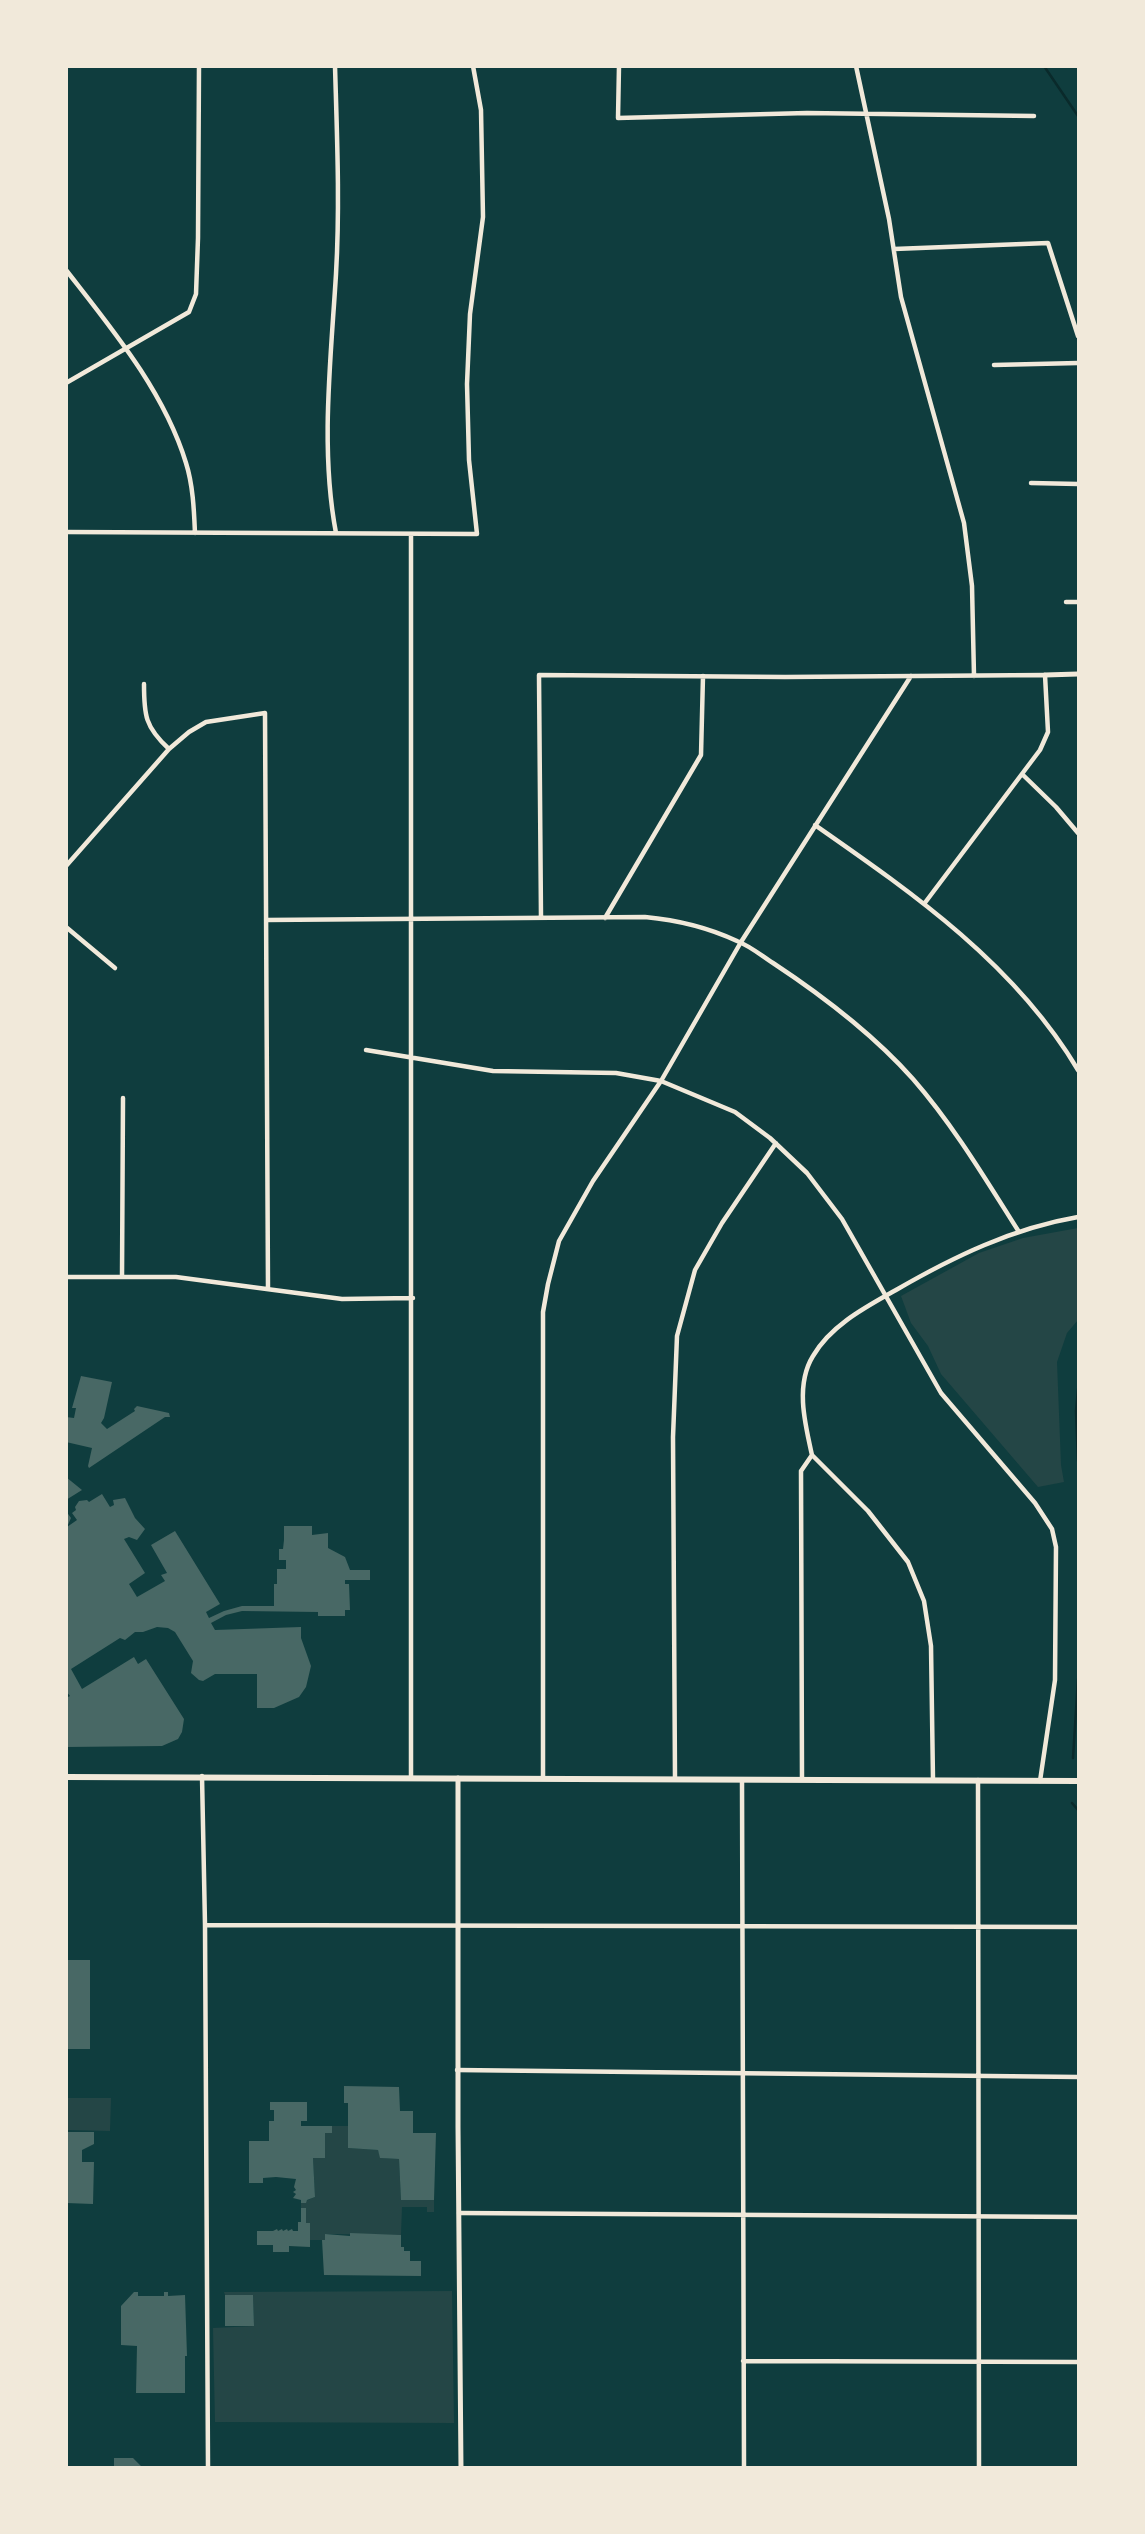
<!DOCTYPE html>
<html>
<head>
<meta charset="utf-8">
<style>
  body { margin:0 }
  #map { position:relative; width:1145px; height:2534px; overflow:hidden; background:#0f3d3e; font-family:"Source Sans 3",sans-serif }
  canvas { display:block }
  .frame { position:absolute; inset:0; border:68px solid #f1e9da; pointer-events:none }
</style>
</head>
<body>
<div id="map">
<canvas width="1145" height="2534"></canvas>
<div class="frame"></div>
</div>
<script>
const c = document.querySelector('canvas').getContext('2d');
c.lineJoin = 'round';
function paint(path, color) { c.fillStyle = color; c.fill(path, 'evenodd'); }
function stroke(path, color, width, dash) { c.strokeStyle = color; c.lineWidth = width; c.lineCap = dash ? 'butt' : 'round'; c.setLineDash(dash || []); c.stroke(path); }
paint(new Path2D(`
  M1078,1228V1320L1067,1333L1057,1362L1061,1465L1064,1482L1038,1487L941,1374L928,1346L911,1323L901,1296L979,1253L1023,1238Z
  M67,2098H111L110,2131L67,2130Z
  M332,2126H348V2148L378,2150L381,2158L399,2159L401,2200H434V2212H427V2207H402L401,2235L325,2234V2240H310V2223H306V2208H301V2203L315,2197L313,2158H325V2133H331Z
  M452,2291L454,2423L215,2422L213,2328L254,2326L253,2295H225L224,2292Z`), '#244646');
stroke(new Path2D(`
  M1044,66L1078,116
  M1078,1389L1076,1411L1078,1461
  M1073,1758L1078,1679
  M1072,1803L1078,1810`), '#0a2a2b', 2.5);
paint(new Path2D(`
  M81,1376L112,1382L104,1418L101,1423L107,1429L135,1411L134,1409L137,1406L169,1413L170,1417H165L89,1468L88,1466L92,1448L66,1442V1417L74,1418L76,1408H72Z
  M66,1477L82,1490L66,1500Z
  M102,1494L110,1507L114,1505L113,1500L125,1498L135,1518L145,1529L137,1540L129,1537L124,1539L145,1573L129,1584L137,1597L165,1581L161,1575L167,1573L151,1545L175,1531L220,1604L206,1612L209,1618L224,1611L242,1606H274V1584H277V1569H286V1560H279V1549H283L284,1540V1526H312V1535L328,1533V1548L345,1557L350,1570H370V1580H345V1584H349L350,1610H345V1616H318V1612L242,1611L226,1615L211,1623L215,1630L301,1627V1638L311,1666L306,1687L299,1697L274,1708H257V1674H215L203,1681L199,1680L191,1673L193,1661L175,1632L168,1628L157,1627L143,1632H135L125,1640L120,1638L71,1669L82,1689L134,1657L138,1664L146,1659L184,1719L182,1732L178,1739L162,1746L66,1747V1698L70,1696L66,1691V1511L71,1518L67,1527L77,1520L72,1513L76,1510L75,1507L79,1501L87,1500L89,1502Z
  M66,1960H90V2049H66Z
  M344,2086L399,2087L400,2111H413V2133H436L434,2200H401L399,2159L380,2158L378,2150L348,2148V2103H344Z
  M270,2102H307V2121H301V2126H332V2133H325V2158H313L315,2197L307,2200L306,2203H301V2200L293,2198L296,2194L293,2192L296,2190L294,2187L296,2179L276,2177L263,2178V2183H249V2141H269V2121H274V2110H270Z
  M66,2132H94V2144L82,2150V2162H94L93,2204L66,2203Z
  M301,2208H306V2223H310V2247L289,2246V2252H273V2245H257V2231H273L277,2229L278,2231L282,2229L283,2231L287,2229L288,2231L292,2229L293,2231H298V2222H301Z
  M350,2233L401,2235V2247H404V2251H410V2261H421V2276L324,2275L322,2240H325V2234L350,2236Z
  M134,2292H138V2296H164V2292H168V2296L185,2295L187,2356H185V2393H136L137,2346L121,2345V2306Z
  M225,2295H253L254,2326H225Z
  M114,2458H133L143,2468H114Z`), '#486865');
stroke(new Path2D(`
  M335,66C337,136 340,205 336,274C331,358 320,450 336,533
  M619,66L618,118L807,113L1034,116
  M856,66L889,219L901,297L964,523L972,586L974,676
  M894,249L1048,243L1078,336
  M66,270C112,329 164,391 186,463C193,485 194,510 195,533
  M994,365L1078,363
  M66,383L189,312L196,294L198,238L199,66
  M1031,483L1078,484
  M66,532L477,534L469,460L467,384L470,314L483,217L481,110L473,66
  M411,534V1777
  M1066,602H1078
  M144,684C144,715 145,727 169,749
  M1023,775L1056,807L1078,833
  M815,825C914,894 1015,964 1078,1070
  M66,866L169,749L189,732L206,722L265,713L268,1289
  M541,918L539,675L785,677L1045,675L1048,732L1040,750L924,904
  M605,918L701,755L703,676
  M266,920L645,917C677,920 707,927 737,941C750,946 762,956 773,963C823,996 873,1034 913,1079C954,1126 986,1180 1019,1232
  M66,927L115,968
  M366,1050L493,1071L616,1073L661,1081L735,1112L770,1138L807,1173L842,1219L941,1393L1035,1503L1052,1529L1056,1547L1055,1680L1040,1781
  M66,1277H176L342,1299L413,1298
  M122,1277L123,1098
  M812,1455L868,1511L908,1562L924,1601L931,1646L933,1780
  M202,1776L205,1925L208,2468
  M543,1778V1312L548,1284L559,1241L593,1181L661,1081L741,942L911,676
  M675,1779L673,1437L677,1336L695,1270L722,1223L776,1143
  M802,1779L801,1471L812,1455C805,1424 795,1385 813,1356C831,1325 866,1307 896,1290C953,1257 1013,1228 1078,1217
  M742,1780L744,2468
  M978,1780L979,2468
  M205,1925L1078,1927
  M457,2070L1078,2077
  M459,2213L1078,2217
  M743,2361L1078,2362`), '#f1e9da', 4.5);
stroke(new Path2D(`
  M1045,675L1078,674
  M458,1778V2127L461,2468`), '#f1e9da', 5);
stroke(new Path2D(`
  M66,1777L1078,1781`), '#f1e9da', 6);
</script>
</body>
</html>
